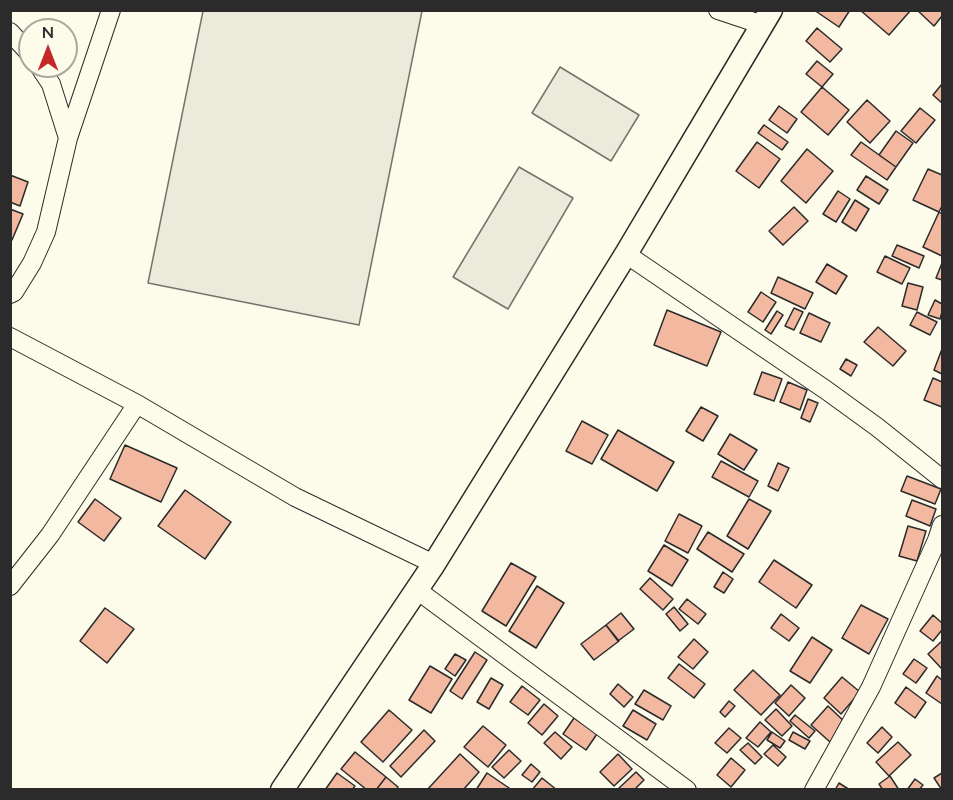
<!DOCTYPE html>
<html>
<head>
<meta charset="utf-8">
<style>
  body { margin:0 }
  #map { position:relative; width:953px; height:800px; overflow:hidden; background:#fdfbea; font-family:Lato,sans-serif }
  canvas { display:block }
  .frame { position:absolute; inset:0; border:12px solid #2b2b2b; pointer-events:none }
  .north { position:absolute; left:18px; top:18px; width:60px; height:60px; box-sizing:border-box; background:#fdfbea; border:2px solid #a9a89e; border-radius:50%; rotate:0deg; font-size:16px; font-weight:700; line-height:24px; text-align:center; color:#2b2b2b }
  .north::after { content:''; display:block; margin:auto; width:21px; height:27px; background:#c62828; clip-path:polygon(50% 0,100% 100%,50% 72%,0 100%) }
</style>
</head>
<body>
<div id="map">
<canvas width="953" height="800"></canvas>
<div class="frame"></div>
<div class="north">N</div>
</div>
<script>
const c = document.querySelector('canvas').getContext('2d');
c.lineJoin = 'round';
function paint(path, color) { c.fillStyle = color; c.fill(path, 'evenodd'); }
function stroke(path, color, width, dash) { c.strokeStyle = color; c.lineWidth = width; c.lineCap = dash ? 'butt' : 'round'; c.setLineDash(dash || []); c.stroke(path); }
const green = new Path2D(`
  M203,11H422L359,325L148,283Z
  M560,67L639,115L611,161L532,113Z
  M519,167L573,198L508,309L453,277Z`);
paint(green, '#ecebdb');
stroke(green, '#74746e', 1.5);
const building = new Path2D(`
  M814,10H850L839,27Z
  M860,10H911L889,35Z
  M917,10H942V16L934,26Z
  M817,28L842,49L830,62L806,41Z
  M817,61L833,74L822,87L806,74Z
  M942,84V103L933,95Z
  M822,87L849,110L828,135L801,112Z
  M867,100L890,121L870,143L847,122Z
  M779,106L797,119L787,133L769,120Z
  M920,108L935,120L916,143L901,131Z
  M764,125L788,142L782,150L758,133Z
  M896,131L913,143L896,167L879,155Z
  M757,142L780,159L759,188L736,171Z
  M861,142L896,167L887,180L851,155Z
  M807,149L833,171L806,203L781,181Z
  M928,169L942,175V206L939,212L913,200Z
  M10,175L28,182L20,206L10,202Z
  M866,176L888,190L879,204L857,190Z
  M838,191L850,199L836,222L823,214Z
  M855,200L869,209L856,231L842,222Z
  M794,207L808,221L783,245L769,231Z
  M10,209L23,214L12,240L10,239Z
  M939,212L942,214V256L923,247Z
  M897,245L924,256L919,268L892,256Z
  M885,256L910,268L902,284L877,272Z
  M942,263V280L936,278Z
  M827,264L847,276L836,294L816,282Z
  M778,277L813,293L805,309L771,293Z
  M908,283L923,287L917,310L902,306Z
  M761,292L776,302L763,322L748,312Z
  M935,300L942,304V312L940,319L928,315Z
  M794,308L803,312L794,330L785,326Z
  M667,310L721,332L707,366L654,345Z
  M777,311L783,315L771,334L765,330Z
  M917,312L937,322L930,335L910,325Z
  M809,313L830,323L821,342L800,333Z
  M878,327L906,351L893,366L864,342Z
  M942,349V374L934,370Z
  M846,359L857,365L851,376L840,369Z
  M762,372L782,379L774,401L754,394Z
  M933,378L942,382V407L924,400Z
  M788,382L807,390L800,410L780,402Z
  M808,399L818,403L810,422L801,418Z
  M701,407L718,416L703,441L686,431Z
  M582,421L608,435L592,464L566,451Z
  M618,430L674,462L657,491L601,459Z
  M730,434L757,450L744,470L718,454Z
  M125,445L177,468L161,502L110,479Z
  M721,461L758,481L749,497L712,477Z
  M778,463L789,468L778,491L768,486Z
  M907,476L941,489L935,504L901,491Z
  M185,490L231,522L205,559L158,526Z
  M95,499L121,518L104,541L78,522Z
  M749,499L771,511L748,549L727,536Z
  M912,500L936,509L930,526L906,516Z
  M679,514L702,526L688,553L665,541Z
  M908,526L926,531L917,561L899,556Z
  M708,532L744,554L732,572L697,549Z
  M664,545L688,560L672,586L648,571Z
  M774,560L812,585L796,608L759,582Z
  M511,563L536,577L506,626L482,611Z
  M723,572L733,579L724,593L714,587Z
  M650,578L673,599L663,610L640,589Z
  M537,586L564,603L536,648L509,631Z
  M687,599L706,614L698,624L679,609Z
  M861,605L888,619L869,654L842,638Z
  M674,607L688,624L680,631L666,614Z
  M105,608L134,629L107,663L80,641Z
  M621,613L634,629L618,641L606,625Z
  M781,614L799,628L789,641L771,628Z
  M933,615L942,623V630L933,641L920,631Z
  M606,625L619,641L594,660L581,644Z
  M812,637L832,650L810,683L790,671Z
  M694,639L708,652L693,669L678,657Z
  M942,641V667L941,668L928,654Z
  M475,652L487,660L462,699L450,691Z
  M455,654L466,660L455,676L445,669Z
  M914,659L927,668L916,683L903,674Z
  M679,664L705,684L694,698L668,678Z
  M430,666L452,679L431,713L409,700Z
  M753,670L780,695L761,715L734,690Z
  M937,676L942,680V704L926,693Z
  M842,677L860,692L841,714L824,698Z
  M491,678L503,685L489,709L477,702Z
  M618,684L633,697L624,707L610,694Z
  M791,685L805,698L789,716L775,703Z
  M522,686L540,700L528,715L510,702Z
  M906,687L926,702L915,718L895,703Z
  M644,690L671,706L663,720L635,704Z
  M729,701L735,706L725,717L720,712Z
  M544,704L558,716L542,735L528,723Z
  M828,706L847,724L830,742L811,725Z
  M776,709L792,726L782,736L765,720Z
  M389,710L412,730L383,762L361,742Z
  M633,710L656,724L647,740L623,726Z
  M795,715L815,731L809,738L790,721Z
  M574,718L597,734L586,750L563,734Z
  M760,722L771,732L758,747L746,738Z
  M483,726L506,745L488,767L464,747Z
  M882,727L892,737L878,753L867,743Z
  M729,728L741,738L727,753L715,743Z
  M424,730L435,741L401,777L390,766Z
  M555,732L572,747L561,759L544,743Z
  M772,732L785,741L780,748L767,740Z
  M793,732L810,741L805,749L789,740Z
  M898,742L911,755L889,776L876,762Z
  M748,743L762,757L755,764L740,750Z
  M773,745L786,757L778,766L764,754Z
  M509,750L521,761L504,778L492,767Z
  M355,752L386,777L376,790H367L341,769Z
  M460,754L479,772L463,790H427Z
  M618,754L632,769L614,786L600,772Z
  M731,758L745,770L731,787L717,775Z
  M531,764L540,772L532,782L522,775Z
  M636,772L644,780L634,790H617Z
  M337,773L355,786L352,790H325Z
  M487,773L512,790H476Z
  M942,773V790L934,778Z
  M890,776L899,790H883L879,784Z
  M386,777L398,787L396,790H376Z
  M542,778L557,790H532Z
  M915,779L923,785L919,790H907Z
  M839,783L850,790H835Z`);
paint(building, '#f2b8a0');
stroke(building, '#2b2b2b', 1.5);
const minor = new Path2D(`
  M718,10L763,25
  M10,32L30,54
  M68,138L111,10
  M626,254L826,390L877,427L942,479
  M10,294L14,292L32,263L46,232L68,138L51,84L39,66
  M10,337L137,404L295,497L434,564
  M10,586L50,535L137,404
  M417,590L687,790
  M814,790L871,687L937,540L942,525`);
const tertiary = new Path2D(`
  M282,790L434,564L626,254L771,10`);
stroke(minor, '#2b2b2b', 20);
stroke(tertiary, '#2b2b2b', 25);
stroke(minor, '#fdfbea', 18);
stroke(tertiary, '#fdfbea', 22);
</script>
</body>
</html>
